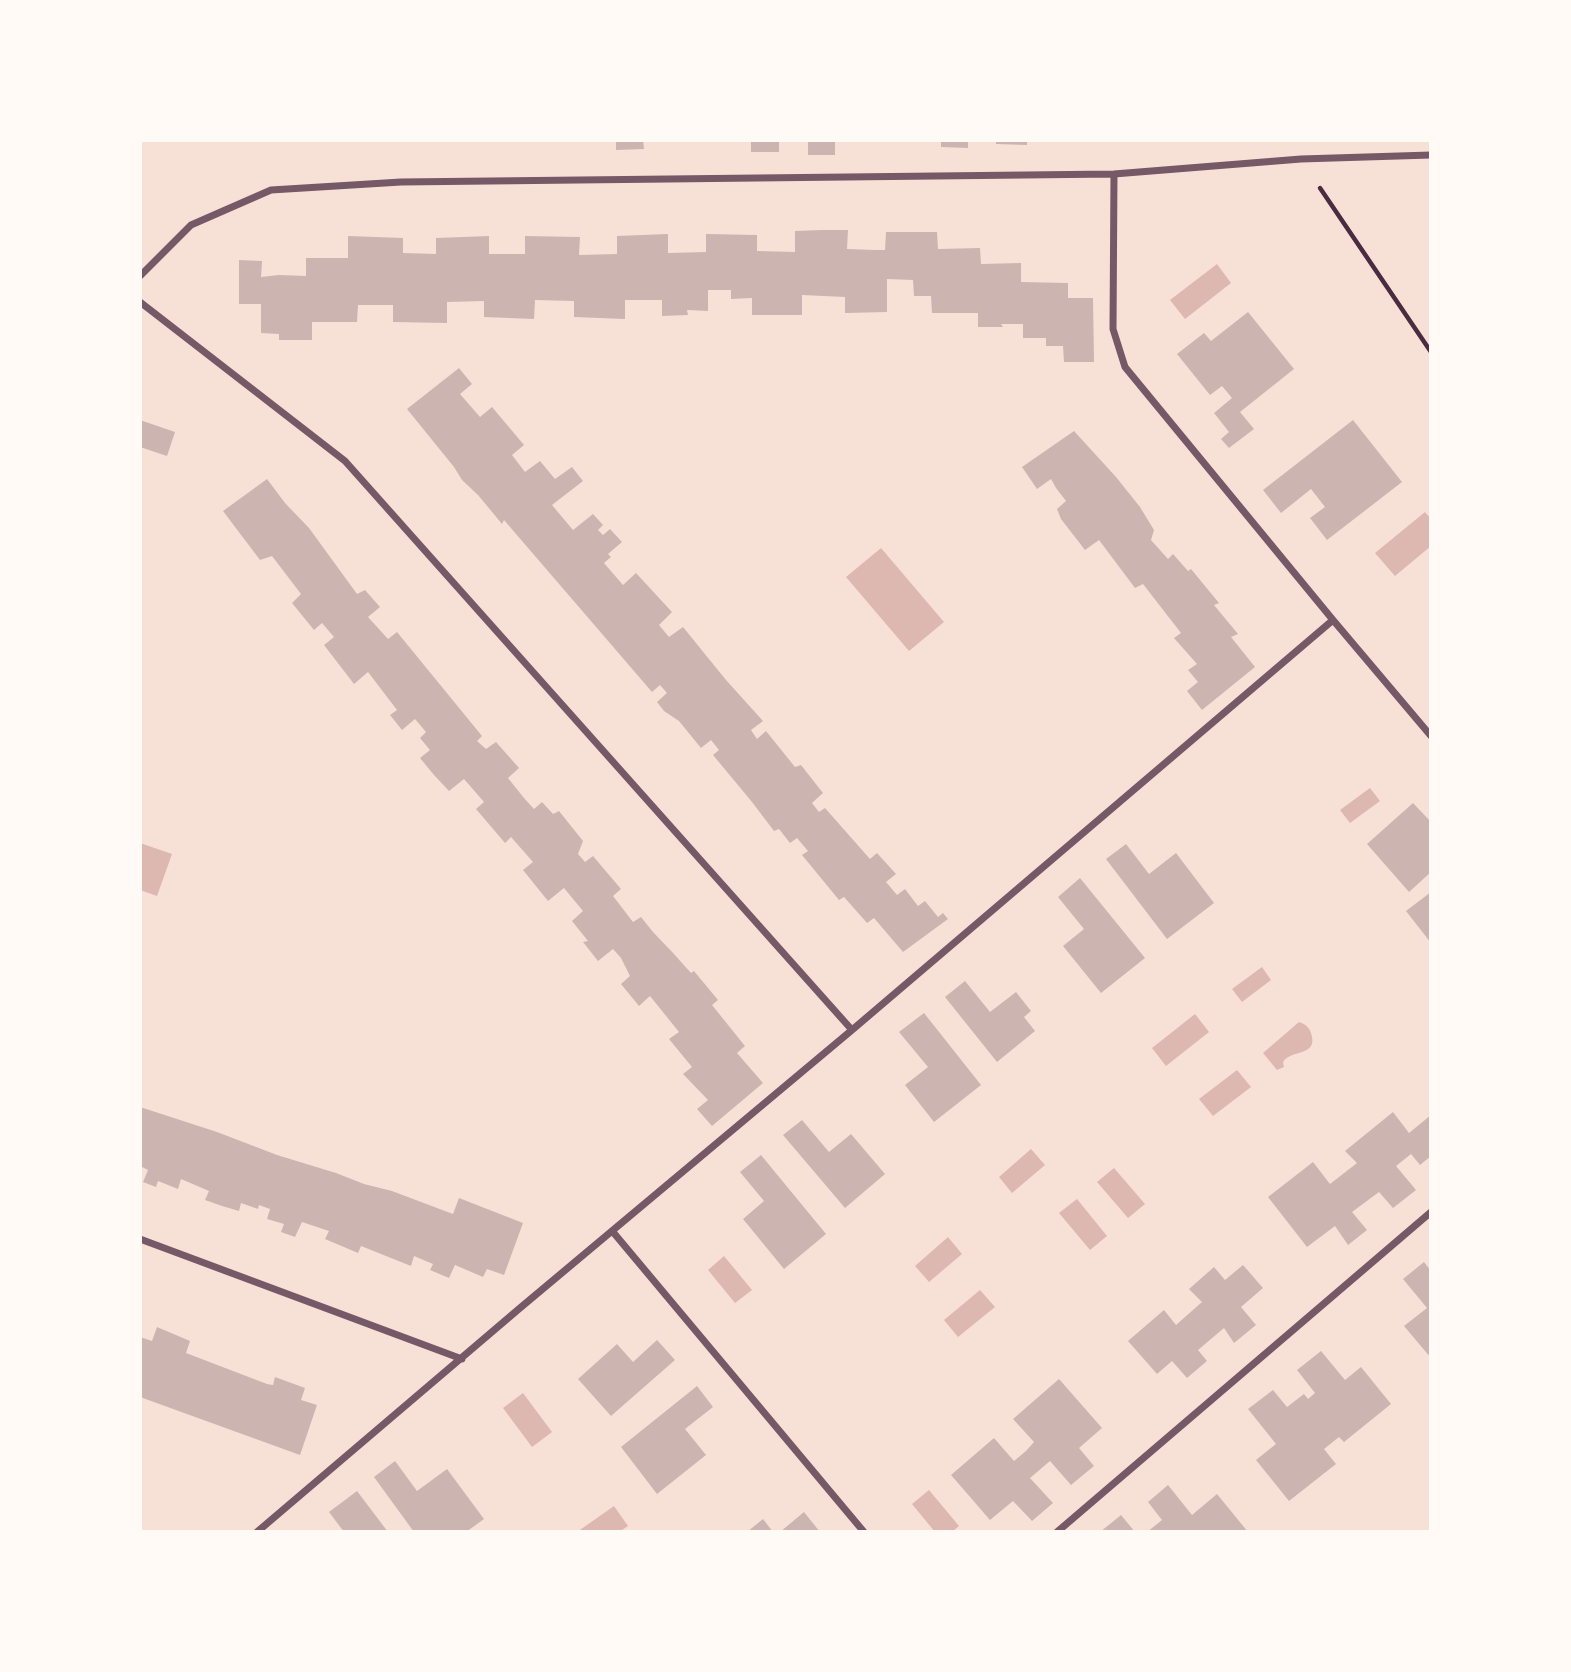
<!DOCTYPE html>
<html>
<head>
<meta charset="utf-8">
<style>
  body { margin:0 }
  #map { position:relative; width:1571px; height:1672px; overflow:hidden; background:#f7e1d7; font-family:Literata,serif }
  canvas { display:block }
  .frame { position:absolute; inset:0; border:142px solid #fffaf5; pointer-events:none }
</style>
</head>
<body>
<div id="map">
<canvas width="1571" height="1672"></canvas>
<div class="frame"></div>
</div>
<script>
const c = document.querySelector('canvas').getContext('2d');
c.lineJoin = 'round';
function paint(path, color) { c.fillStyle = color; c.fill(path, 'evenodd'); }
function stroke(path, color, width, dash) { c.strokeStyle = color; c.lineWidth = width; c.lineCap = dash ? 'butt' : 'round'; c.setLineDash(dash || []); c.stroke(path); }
paint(new Path2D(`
  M1217,264L1231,283L1185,319L1170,300Z
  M1425,512L1431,519V546L1395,576L1375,553Z
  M881,548L944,622L909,651L846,577Z
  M1370,788L1380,801L1350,823L1340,810Z
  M140,843L172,854L157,896L140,890Z
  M1262,967L1271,980L1242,1002L1232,989Z
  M1195,1014L1209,1032L1166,1066L1152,1048Z
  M1299,1022C1305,1024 1309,1027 1311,1033C1319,1057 1291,1049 1283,1062L1284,1067L1277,1070L1263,1053Z
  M1237,1070L1251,1087L1213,1116L1199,1099Z
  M1031,1149L1045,1165L1012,1193L999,1177Z
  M1114,1168L1145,1204L1128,1218L1097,1182Z
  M1077,1199L1107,1236L1090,1250L1059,1213Z
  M948,1237L962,1254L929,1282L915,1266Z
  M724,1256L752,1290L735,1303L708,1270Z
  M980,1290L995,1307L958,1337L944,1320Z
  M523,1393L552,1432L532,1447L503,1408Z
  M929,1490L959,1526L952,1532H935L912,1504Z
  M614,1506L628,1526L619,1532H577Z`), '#dcb8b0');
paint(new Path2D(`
  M616,140H643L644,149L616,150Z
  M751,140H779V152H751Z
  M808,140H835V155H808Z
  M941,140H968V148L941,147Z
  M996,140H1027V145L996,144Z
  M822,230H848L847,249L875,250H885L886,232H937L938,249L980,248L981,264L1021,263V282L1068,283V298H1093L1094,362H1064L1063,346H1046V338H1023V324H1001L1003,327H978V313H932L931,296H914L913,280L887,279V312L845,313V297L802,295V315H752V298L731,299V290H708V311L687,310L688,315L662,316V300H625V319L574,317V301L535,300L534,319L484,317V301L447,302V323L393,322V305H358L357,322H312V340H279V334L261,333V304H239V260L262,261L261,277L279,275L306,276V258H348V236L403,238V253L436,254V238L489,236V254H525V236L580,237L579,255L617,254V236L642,235L668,234V253L706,252V234L757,235V251L795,252V231Z
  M1248,312L1294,369L1240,412L1254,429L1229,448L1221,439L1229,432L1214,413L1232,398L1222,386L1210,395L1177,354L1204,333L1211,341Z
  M459,368L472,384L460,394L480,417L492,407L524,445L512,455L525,472L540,461L555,479L572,467L583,481L552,505L573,530L593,514L603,525L598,530L603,535L610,529L622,542L608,554L611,557L604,563L623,585L636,573L672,612L659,625L669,637L683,627L726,680L763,721L751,730L757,739L766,731L795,767L801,765L823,793L812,803L819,812L825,808L870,859L877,853L896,874L886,882L897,895L905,889L918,906L925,901L938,917L943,913L948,919L903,952L874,918L867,923L844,897L839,900L802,855L808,851L797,838L790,843L779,829L774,831L752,802L713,755L719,750L711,740L701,748L679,721L664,711L657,702L667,693L660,685L652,692L504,520L502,524L478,495L462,480L454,467L407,409Z
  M140,420L175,432L167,456L140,447Z
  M1353,420L1402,482L1327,540L1310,518L1325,507L1311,489L1281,513L1263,490Z
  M1074,431L1116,477L1140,507L1154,530L1151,540L1168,559L1173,554L1188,571L1191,569L1219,603L1214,605L1238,634L1231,637L1255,667L1202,710L1187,691L1198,682L1188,670L1197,664L1174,638L1181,633L1143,584L1135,588L1099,540L1085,550L1061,519L1057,509L1066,501L1056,488L1051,479L1037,489L1022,467Z
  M267,479L285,503L309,528L357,594L365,590L380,607L368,617L388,639L397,632L482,736L477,741L486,749L496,742L519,768L508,778L524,798L534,809L542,802L553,814L559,811L583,841L578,854L585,862L593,856L621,889L613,896L633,922L641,917L653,932L674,954L691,973L694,971L718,1000L712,1005L745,1046L737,1053L763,1083L712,1126L697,1109L708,1100L683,1074L692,1067L669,1039L679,1032L650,996L639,1006L621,984L630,976L621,958L613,949L598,961L583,942L588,941L572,921L583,911L564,888L548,901L523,870L533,862L511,837L505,843L476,809L484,802L464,779L449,791L434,775L420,758L430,750L420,738L426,732L415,719L402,730L390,715L397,710L368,672L354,684L324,645L334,637L322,623L314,630L292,603L301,594L272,556L260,560L223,511Z
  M1413,803L1431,822V872L1409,892L1367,844Z
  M1126,844L1149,874L1176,853L1214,903L1167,939L1106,859Z
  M1080,878L1145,958L1101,993L1063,946L1084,929L1058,897Z
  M1431,892V943L1406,911Z
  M965,981L990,1012L1016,992L1031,1011L1024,1017L1035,1031L997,1062L945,997Z
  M924,1013L981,1085L934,1122L905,1085L928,1067L899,1032Z
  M140,1107L217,1132L277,1155L336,1173L364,1184L392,1191L453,1214L459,1198L523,1223L504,1275L487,1269L483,1277L455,1265L449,1278L430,1270L433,1264L414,1256L411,1266L361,1246L358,1253L325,1239L329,1231L302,1222L295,1237L281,1232L284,1224L267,1219L270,1209L259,1205L258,1209L241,1203L239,1211L222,1206L205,1200L209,1191L181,1179L178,1189L158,1181L156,1187L143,1182L148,1170L140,1166Z
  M1393,1112L1409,1133L1431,1115V1156L1420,1165L1411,1154L1396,1166L1416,1190L1393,1208L1379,1192L1352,1212L1367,1230L1348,1245L1335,1226L1307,1247L1268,1197L1313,1162L1330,1184L1357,1163L1345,1151Z
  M802,1120L829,1152L851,1134L885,1174L845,1208L783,1135Z
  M761,1155L826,1234L784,1269L743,1219L764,1201L740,1172Z
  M1424,1262L1431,1271V1358L1404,1326L1427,1308L1403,1279Z
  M1243,1265L1263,1288L1241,1307L1256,1325L1234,1343L1224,1328L1198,1350L1207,1361L1187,1378L1172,1361L1157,1374L1128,1341L1164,1310L1176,1325L1202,1302L1189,1289L1214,1267L1225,1280Z
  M157,1327L190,1341L186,1353L267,1384L273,1385L275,1377L305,1388L301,1400L317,1405L300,1455L140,1397V1337L152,1341Z
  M657,1340L675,1360L611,1416L578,1379L617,1344L633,1362Z
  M1321,1351L1345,1380L1361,1367L1391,1404L1344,1442L1339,1437L1324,1449L1336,1464L1289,1501L1256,1460L1276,1444L1248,1409L1273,1390L1287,1407L1304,1394L1308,1399L1315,1393L1297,1370Z
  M1059,1379L1102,1428L1079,1448L1094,1466L1071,1485L1050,1461L1030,1478L1053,1503L1032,1521L1013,1501L990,1520L951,1475L994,1438L1014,1461L1026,1451L1034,1442L1013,1419Z
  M697,1386L713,1407L685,1429L706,1455L657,1494L621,1447Z
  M395,1461L417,1491L447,1469L484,1519L466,1532H414L374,1477Z
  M1168,1485L1192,1515L1217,1494L1248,1532H1147L1162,1520L1148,1502Z
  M357,1491L388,1532H344L329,1512Z
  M804,1512L820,1532H780Z
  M1121,1515L1135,1532H1100Z
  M763,1519L773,1532H747Z`), '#ccb4b1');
stroke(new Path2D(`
  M1320,188L1431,352`), '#4a2c40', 4.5);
stroke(new Path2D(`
  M1114,174L1113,329L1125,367L1333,620L1431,736
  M140,276L191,225L271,190L401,182L1114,174L1301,159L1431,155
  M140,302L345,461L852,1030
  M613,1232L864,1532
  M140,1239L462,1359
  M257,1532L520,1308L852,1030L1333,620
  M1057,1532L1431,1212`), '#755966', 7);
</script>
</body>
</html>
